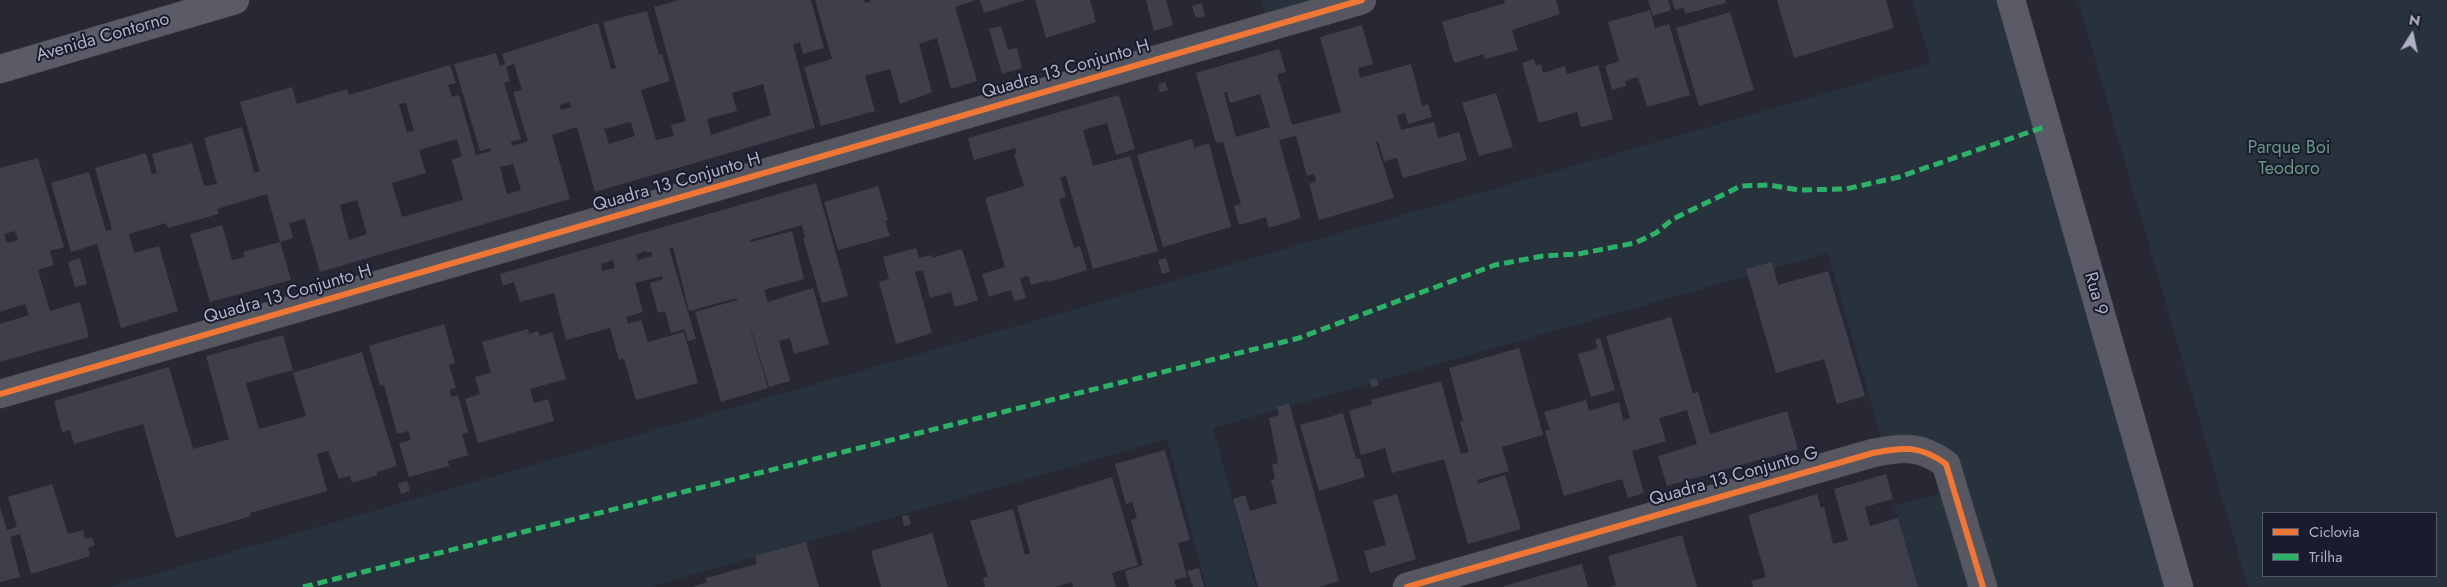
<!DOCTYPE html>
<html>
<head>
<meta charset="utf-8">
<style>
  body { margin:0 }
  #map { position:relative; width:2447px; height:587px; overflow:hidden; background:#272833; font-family:Jost,sans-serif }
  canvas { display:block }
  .legend { position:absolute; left:2262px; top:512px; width:175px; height:65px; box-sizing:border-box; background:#1a1c2e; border:1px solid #56586b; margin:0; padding:6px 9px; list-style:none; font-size:15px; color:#b0b1c6 }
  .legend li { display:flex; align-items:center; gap:10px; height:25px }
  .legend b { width:25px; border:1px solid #56586b }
  .north { position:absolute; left:2387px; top:10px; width:50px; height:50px; -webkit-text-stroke:4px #1a1c2e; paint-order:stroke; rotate:10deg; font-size:14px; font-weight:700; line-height:20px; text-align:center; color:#b0b1c6 }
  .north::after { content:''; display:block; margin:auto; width:18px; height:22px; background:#b0b1c6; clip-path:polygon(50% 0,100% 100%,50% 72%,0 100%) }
</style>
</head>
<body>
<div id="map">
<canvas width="2447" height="587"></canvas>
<ul class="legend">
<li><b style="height:6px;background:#f07635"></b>Ciclovia</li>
<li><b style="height:6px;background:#2db169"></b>Trilha</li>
</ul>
<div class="north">N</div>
</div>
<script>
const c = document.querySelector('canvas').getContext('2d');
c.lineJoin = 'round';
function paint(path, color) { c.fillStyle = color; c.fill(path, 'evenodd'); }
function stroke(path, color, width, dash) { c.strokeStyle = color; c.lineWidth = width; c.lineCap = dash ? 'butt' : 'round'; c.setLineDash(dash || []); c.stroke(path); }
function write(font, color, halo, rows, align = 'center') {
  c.font = font + ' Jost,sans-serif'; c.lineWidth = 4; c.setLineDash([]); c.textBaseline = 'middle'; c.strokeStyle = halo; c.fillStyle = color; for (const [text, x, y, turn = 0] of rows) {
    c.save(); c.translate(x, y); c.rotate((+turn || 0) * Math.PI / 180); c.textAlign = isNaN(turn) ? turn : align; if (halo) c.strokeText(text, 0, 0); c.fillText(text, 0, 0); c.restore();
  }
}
paint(new Path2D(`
  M1261,0H1362L1269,27Z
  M1912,0H2011L2179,587H1918L1894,506L1954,490L1946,464L1885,451L1828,253L1213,428L1256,587H1206L1167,439L649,587H109L1931,63Z
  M2078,0H2447V587H2248ZM2263,513H2436V576H2263Z`), '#27323c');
paint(new Path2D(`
  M679,0H811L824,48L803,54L800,42L793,45L815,128L595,192L577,127L552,135L570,199L320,272L305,219L289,223L293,238L280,242L267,194L217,209L219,214L168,228L166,223L129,234L134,253L159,246L178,311L121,328L97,244L71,252L51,183L89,172L106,231L112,229L95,168L146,153L152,174L157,173L152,154L192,143L204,186L217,184L204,138L242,127L254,172L260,171L240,102L292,87L297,104L347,89L349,95L450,65L456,83L448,85L452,97L459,95L476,155L491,151L490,148L480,151L454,64L496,53L500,66L505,64L502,54L598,23L611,69L616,68L603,22L647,11L659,55L662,54L670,81L641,90L656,140L674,136L671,125L686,121L654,7ZM514,64L522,90L513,92L528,141L512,146L511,142L521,139L504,83L510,81L506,67ZM763,84L771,115L711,135L707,119L737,111L732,93ZM570,102L571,107L561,110L560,105ZM406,103L414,131L407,132L399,104ZM631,122L635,136L609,144L604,129ZM457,139L462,156L452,160L463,200L402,217L392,183L426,173L419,150ZM513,164L521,190L507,194L500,167ZM357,200L367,234L349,240L340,205Z
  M815,0H864L865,3L870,2V0H976L955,7L977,81L951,89L937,38L919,44L932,92L900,104L890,69L865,76L875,111L821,126L804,67L832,59Z
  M980,0H1026L984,13Z
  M1035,0H1090L1096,22L1046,38Z
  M1146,0H1166L1173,25L1154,31Z
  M1504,0H1556L1560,14L1512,30L1518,50L1485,59L1484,54L1454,63L1442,22L1505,3Z
  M1648,0H1668L1671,10L1653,16Z
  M1672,0H1726V3L1685,14L1684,8L1675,10Z
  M1777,0H1886L1894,28L1794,58Z
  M1202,3L1205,16L1196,18L1192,6Z
  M1650,10L1655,28L1669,24L1690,95L1647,107L1638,77L1625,81L1626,86L1612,90L1605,66L1619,61L1608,22Z
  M1730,12L1754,90L1699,106L1676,28Z
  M1362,25L1373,64L1358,68L1360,78L1411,64L1422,106L1428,104L1432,117L1408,124L1405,113L1397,115L1401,130L1434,122L1438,138L1459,132L1467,160L1403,178L1397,158L1384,161L1378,141L1376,142L1394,198L1319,220L1309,184L1316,181L1314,174L1307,176L1296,136L1279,140L1301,218L1269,228L1266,217L1239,225L1234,206L1241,204L1223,142L1216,143L1196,73L1279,49L1286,72L1277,74L1292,125L1341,112L1320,37ZM1227,92L1230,103L1260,94L1270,127L1236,137L1224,93Z
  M1001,26L1008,50L1017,48L1022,68L1002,74L989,29Z
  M1534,59L1536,66L1541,64L1543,73L1565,66L1567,74L1598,65L1613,119L1581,127L1577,112L1539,123L1522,63Z
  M1165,82L1168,90L1160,92L1158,85Z
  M1496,93L1513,147L1479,156L1462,103Z
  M1119,95L1135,149L1116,155L1107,123L1083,130L1093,166L1130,156L1158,251L1093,269L1066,176L1060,177L1066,197L1059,199L1074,248L1080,246L1087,270L1049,282L1048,280L1031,285L1028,276L1020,278L1026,298L1014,301L1011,290L989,297L982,274L1005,267L985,198L1024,186L1014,154H1017L1015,148L974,160L968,138Z
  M1192,139L1194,148L1209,143L1231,227L1163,247L1137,155Z
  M38,158L64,247L50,251L54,265L38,270L50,311L80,302L89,337L0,362V324L29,315L25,304L0,312V168ZM15,231L18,240L7,243L4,234Z
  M816,183L848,296L822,303L803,238L805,237L802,225L750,240L751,242L792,231L804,279L764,290L768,302L813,288L829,344L794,354L790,338L779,341L790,381L769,387L743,303L768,388L721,402L695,312L737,300V298L689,311L673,247L669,248L696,339L688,341L685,329L671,333L665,311L658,313L650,283L663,279L662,276L635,283L643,312L626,317L628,324L641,320L648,342L684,332L698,383L636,400L624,359L619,360L610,328L566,340L554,293L520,302L514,282L503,286L500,274ZM647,251V253L651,252L652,256L638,260L636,254ZM613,260L615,268L602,271L601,264Z
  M878,186L888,220L885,221L890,236L838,250L824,202Z
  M222,225L232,260L245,257L243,252L280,242L291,280L210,302L190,234Z
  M916,248L919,258L932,255V258L962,249L978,300L955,307L951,292L930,298L923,270L915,272L932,333L896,344L879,282L889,279L883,257Z
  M80,258L87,284L75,287L68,262Z
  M1166,258L1170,272L1162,274L1158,260Z
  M1772,262L1778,285L1828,271L1865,396L1837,404L1824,359L1776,373L1746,269Z
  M1671,317L1693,394L1698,392L1710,434L1787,411L1798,449L1667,486L1658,456L1697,444L1687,410L1659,418L1666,441L1632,451L1644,493L1628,498L1622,479L1564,496L1545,431L1550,430L1544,412L1586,400L1589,411L1619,402L1623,420L1630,418L1606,336Z
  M444,324L455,363L449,365L456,388L450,390L451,397L458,395L468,432L462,434L468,455L448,461L449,466L409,477L399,443L411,440L408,431L397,434L384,385L380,386L369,346Z
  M528,329L529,334L538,331L540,336L552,332L566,379L530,389L534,403L548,399L554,421L478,443L465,399L480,394L475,377L491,373L482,342Z
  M283,335L293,370L246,383L259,429L306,416L293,373L362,352L397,466L377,472L378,475L352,483L350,476L339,479L328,451L317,454L327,491L250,513L251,516L176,538L143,424L74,444L70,430L62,432L54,401L169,367L193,449L229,439L206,356Z
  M1600,338L1615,390L1591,397L1578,354L1598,348L1595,340Z
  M1519,348L1543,435L1502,447L1509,471L1477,480L1478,484L1505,475L1521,529L1468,544L1444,459L1392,473L1385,448L1361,455L1349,411L1372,404L1371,400L1441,381L1461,454L1469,452L1460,422L1463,421L1449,368Z
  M1376,378L1379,385L1372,387L1369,380Z
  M1289,403L1339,581L1319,587H1258L1233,499L1245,495L1250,511L1277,503L1271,480L1275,479L1272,465L1278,463L1269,418L1279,415L1277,407Z
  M1343,413L1356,459H1360L1365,477L1319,491L1300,425Z
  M1165,450L1190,540L1178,543L1187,577L1174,580L1176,587H1129L1125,571L1143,565L1131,520L1137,518L1132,502L1126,504L1115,464Z
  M1886,474L1893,499L1865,507L1870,526L1898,518L1918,587H1753L1751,581L1766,577L1748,515L1817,494L1821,508L1824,507L1833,544L1848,540L1834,489Z
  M1112,477L1138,565L1112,573L1116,587H1073L1072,582L1055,587H985L983,578L988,577L970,521L1013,509L1025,555L1030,553L1017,506Z
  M407,481L410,491L401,494L398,484Z
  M52,484L68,534L83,530L85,539L92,537L95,545L88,548L90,556L31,574L20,534L10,537L20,577L0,582V507L7,530L17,527L8,497Z
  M1397,494L1416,559L1370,573L1364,551L1386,545L1373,501Z
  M908,515L911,524L904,526L902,516Z
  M932,533L948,587H881L871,551Z
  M1682,535L1697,587H1610L1616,585L1608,556Z
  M806,542L819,587H692L707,582L706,578L757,564L755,556Z
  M1582,564L1588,587H1504V586Z
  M1199,568L1204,587H1193L1187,571Z`), '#3e3f4a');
const street = new Path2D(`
  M0,394L1362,0
  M1407,587L1873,453C1903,447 1920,445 1946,464L1983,587`);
const secondary = new Path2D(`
  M2011,0L2179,587
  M0,69L235,0`);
stroke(street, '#43444d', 29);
stroke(secondary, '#43444d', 29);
stroke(street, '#575762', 28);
stroke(secondary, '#5a5b67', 28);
stroke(new Path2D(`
  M303,587L1299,338L1495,265L1543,256L1578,254L1635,243L1656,233L1673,219L1741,186L1769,185L1799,190L1846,189L1899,177L2047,126`), '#2db169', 5, [10, 5]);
stroke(new Path2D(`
  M0,394L1362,0
  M1407,587L1873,453C1903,447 1920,445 1946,464L1983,587`), '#f07635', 6);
write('18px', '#b0b1c6', '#1a1c2e', [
  ["Avenida Contorno",103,38,-16],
  ["Quadra 13 Conjunto H",1066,70,-16],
  ["Quadra 13 Conjunto H",677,183,-16],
  ["Rua 9",2095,294,74],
  ["Quadra 13 Conjunto H",288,295,-16],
  ["Quadra 13 Conjunto G",1734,477,-16]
]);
write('18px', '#679681', '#1a1c2e', [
  ["Parque Boi",2289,149],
  ["Teodoro",2289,170]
]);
</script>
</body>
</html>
